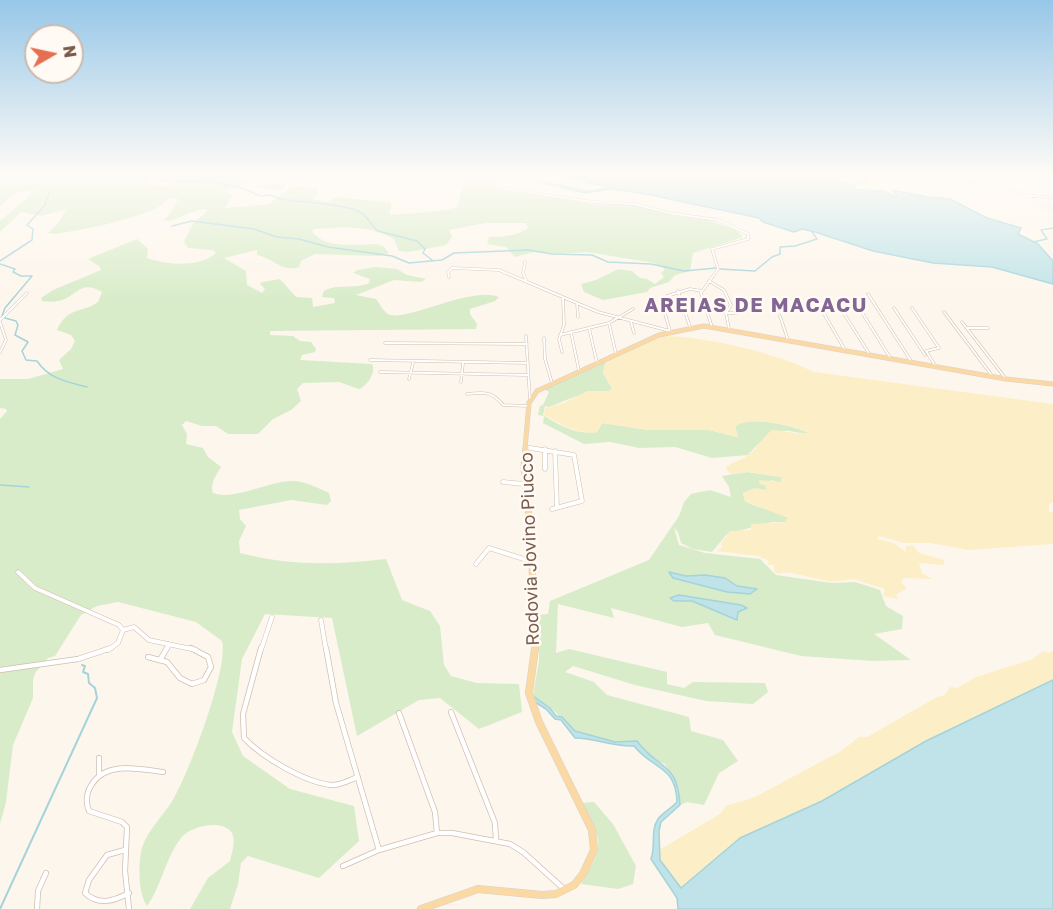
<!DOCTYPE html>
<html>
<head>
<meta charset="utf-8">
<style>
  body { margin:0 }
  #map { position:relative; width:1053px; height:909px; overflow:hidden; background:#fdf6ec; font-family:"Golos Text",sans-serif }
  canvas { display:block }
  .north { position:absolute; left:24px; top:24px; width:60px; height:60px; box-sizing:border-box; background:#fffaf3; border:2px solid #cabbb1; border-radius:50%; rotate:81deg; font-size:16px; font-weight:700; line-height:24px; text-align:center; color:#7a5c4d }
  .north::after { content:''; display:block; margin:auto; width:21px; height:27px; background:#e76f51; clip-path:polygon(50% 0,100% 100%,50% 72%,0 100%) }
</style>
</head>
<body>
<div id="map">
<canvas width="1053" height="909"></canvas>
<div class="north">N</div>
</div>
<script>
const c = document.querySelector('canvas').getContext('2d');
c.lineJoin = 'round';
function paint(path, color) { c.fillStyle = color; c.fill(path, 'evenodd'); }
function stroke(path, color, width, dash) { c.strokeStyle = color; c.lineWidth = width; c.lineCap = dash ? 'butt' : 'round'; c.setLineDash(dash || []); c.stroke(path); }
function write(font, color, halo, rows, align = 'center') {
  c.font = font + ' "Golos Text",sans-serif'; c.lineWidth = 5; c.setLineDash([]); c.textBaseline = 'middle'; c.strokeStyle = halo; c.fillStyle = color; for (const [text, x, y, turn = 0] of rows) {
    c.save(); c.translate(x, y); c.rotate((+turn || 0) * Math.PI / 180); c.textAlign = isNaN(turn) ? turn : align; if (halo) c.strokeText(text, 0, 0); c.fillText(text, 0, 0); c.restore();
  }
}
paint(new Path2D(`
  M0,174H151L146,184L166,186L179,174H226L230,178L245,177L249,181L241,187L226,189L225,192L233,195L225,208L270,204C289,187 291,185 318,188L317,195L312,199L329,202L334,197L390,202L392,205L389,213L392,215C414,212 436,214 457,207L465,179L485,181L504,190L599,205L630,204L675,216L708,220L736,230L743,237L693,253L690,271L675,275L669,282L650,288L647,292L603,300L584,292L581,284L596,280L618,269L632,271L640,278L647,279L655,284L664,277L661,273L665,269L654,263L587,252L555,254L534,252L515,257L506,247L487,244L489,237C501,237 518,236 528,228L526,223H485L449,230L452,237L446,245L409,252L399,251L394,239C369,225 341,227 314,229L312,231C324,250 359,244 378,244L384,247L389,253L379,256L315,254L301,261L299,267C283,273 273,258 257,255V250L224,258L246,271L247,285L262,293L265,289L260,284L262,282L280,279L296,297L312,298L313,307L335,303L334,298L322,297L324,291C337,283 354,290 369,283L370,279L353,273L357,270L375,267L397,269L407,275L426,279L421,282L394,280L356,295L376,299C380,304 383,311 388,314C404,323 472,285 499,297L495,301L470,309V314L477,324L476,329L270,331V335L293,336L300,341L311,342L316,349L315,352L302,355L300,360L372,364C376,373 368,385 359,389L339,382L303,383L297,389L301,401L291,410L273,419L258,434H228L216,426H202L186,421L182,425L187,434L186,444L203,448L208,457L221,467C217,474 209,484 213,493C235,501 267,481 293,481C305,481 318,488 329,493L331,501L327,505L291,500L239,510L240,519L246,526L239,541L240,553C291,566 335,565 386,559L402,600L430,611L440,626L444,665L451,676L477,683L519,684L522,712L479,729L440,698L419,700L357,736L332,618L265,614L242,659L232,732L243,756L290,789L354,806L359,841L319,878L248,856L241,863L238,884L230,909H190L208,878L230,861C232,852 236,841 232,833C222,818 189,827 181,838C165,859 162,885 147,906C138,893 138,863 142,848C148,829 165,814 174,798C189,772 229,668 222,641L196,622L118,602L97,606L81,615L55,656L48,658L35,673L33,680V698L13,745L6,802L0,824V419L7,411L6,409L0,408V379H28L63,369L59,360L71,349L75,341L71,335L57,330C68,306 81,314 98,302L102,292C81,280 78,294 62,300C56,302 49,302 42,301L41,298L53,290L101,270L100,267L88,259L137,239L148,249L147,258C167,265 199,268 216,253L213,250L188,248L184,242L193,223L207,212L206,209C191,209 178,222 163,221L171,213L178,199C168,194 164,205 155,209C124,222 89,228 56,234L48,233L58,223L67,209L41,216L21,212L0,232V221L35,191L18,192L0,206Z
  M241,174H288L297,181L287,183L283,189L274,191L256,187L259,178Z
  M606,361L603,373L612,388L610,391C584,391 572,398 549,407L545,406L543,415C560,426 577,435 597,432L602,423L649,430H709L738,437L735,427C746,414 795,426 809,433C801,434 797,432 790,431C773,429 758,443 748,455L712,458L675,447L639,448L610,442L584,444L543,423L544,416L538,415L540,406L543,405L549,392L544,389Z
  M747,472L782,477L781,483L771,480L766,486L767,490L743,494L745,501C759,509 776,510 789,518L788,522H772L727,534L712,552L693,549L681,543L678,532L674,528L679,545L705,553L760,559L776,575L832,583L855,582L880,590L886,606L903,616L902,629L874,634L911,660L873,661L801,656L715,635L708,623L682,627L611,608L614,618L558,604L556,653L569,649L667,672V684L684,688L693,682L765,683L768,692L753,704L706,701L635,685L573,666L565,672L594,682L607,695L689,717L691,731L723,740L738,761L719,773L704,805L687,802L680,805L679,789L665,764L654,760L637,741L615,742L575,731L551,708L533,696L539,660L538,615L548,614L550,601L649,560L679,516L684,502L691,494L710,490L731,497L729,487L722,476Z
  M594,802L613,824L636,866L633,884L618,889L581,884C605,845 603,842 581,803Z`), '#d8ecc9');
paint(new Path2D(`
  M669,336C711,338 776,353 814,372L1053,404V502L1049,504V512H1053V544L969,550L930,543H904L879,536L877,539L894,543L906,552V546L913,545L919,553L944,560V565L919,563L922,573L933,579L904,578L901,582L907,588L896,595L898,599L883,596L885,589L853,579L832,582L787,572L778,574L774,571V565H767L769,561L758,556L716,551L722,548L721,543L730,531L751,530V524L787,522L785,520L788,518L745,501L743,493L754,488L767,490L766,486L760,484L759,480L781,482L782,477L747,472L730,474L726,468C732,461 741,461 748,455C757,448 763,437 772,430C783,430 798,436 808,432C794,425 746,415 735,427L738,437L709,430H649L602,423L597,432C578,435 560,424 544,415L545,408L564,403L587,391H610L612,387L603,373L606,361L660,337Z
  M1053,650V680L926,741L822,801L681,888L660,859L659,850L720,814L726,806L755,797L841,751L859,737H867L937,697L945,695L950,687L957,688L976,677L1033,659L1043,651L1049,653Z`), '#fcefc7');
const water = new Path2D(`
  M555,174H834L835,180L852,185L857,190L884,191L895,197L897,196L892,190L928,197L950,199L987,218L1021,228L1018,234L1038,244L1053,261V284L992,267L933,263L873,251L815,232L802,229L794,232L763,222L759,218L641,193L610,189L586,193L537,182C567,181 576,198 611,187L588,183L584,180Z
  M669,572L686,576L705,575L725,578L737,586L757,589L750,594L727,592L673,578Z
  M679,595L741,605L747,608L738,612L737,620L692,601H674L670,598Z
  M1053,680V909H678L677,898L651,859C656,846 650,831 658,819C662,813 672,808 677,802C676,765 653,770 634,746C613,747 595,738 575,738L561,720L555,719L546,709L532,700L533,696L550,708L556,716L562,717L575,731L615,742L637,741C658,770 678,761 680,805L661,822L659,831L660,860L681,888L740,838L822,801L926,741Z`);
paint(water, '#bfe3e8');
stroke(water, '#a5d3da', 1.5);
stroke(new Path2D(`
  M156,181C191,181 229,179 260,196
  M854,185L867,180L862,174
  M262,196L270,195L281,199C299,202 344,204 358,211C368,215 370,225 378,231L417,241L425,249L423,253L432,260
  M172,226L192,221L254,229L277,237L299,239L328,247L392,256L409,263L442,260L454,253L529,250L552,254L592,255L608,262L651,264L684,271L716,268
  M1033,242L1047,239L1041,230L1053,228
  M0,261L32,240L33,229L27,225L45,205L49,193
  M0,264L15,269L13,272L21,276H32L5,308L2,316
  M720,269L755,271L772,257L780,254V247L795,246L817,239L812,232
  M5,318L16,321L18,325L15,335L28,342L22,351L26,360L37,361C49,379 67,382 87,387
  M0,485L29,487`), '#a5d3da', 1.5);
stroke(new Path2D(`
  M0,909L97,698L95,688L89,683L88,674L83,672L85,666L82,665`), '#a5d3da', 2);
const minorFar2 = new Path2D(`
  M437,174L488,181L501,187L538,194L594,202L634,204L669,213L718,220L748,234V239L712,249L718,269L701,293L712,327
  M922,174L1013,189L1053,210
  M990,174L999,177L1011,189
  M453,178L458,183L457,187
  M1000,179L1031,178L1053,185
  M1026,195L1053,198
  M525,262L523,273L526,280
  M449,277L448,272L452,268L499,270L598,312L670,331
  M709,281L724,290L731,305L726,313L729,329
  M678,291L690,327
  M868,294L911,361
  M667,296L690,289L702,291
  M577,303L578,317
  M858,306L891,359
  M663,307L670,331
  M894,308L925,355
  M912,308L939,348L926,351L936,367
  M834,309H825L823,312L845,350
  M843,312L870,355
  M944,312L993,377
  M726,313H737
  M780,316L788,340
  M0,320L27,293
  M0,322L6,340L0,352
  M631,322L634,333
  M962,322L1006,379
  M609,323L616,354
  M589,328L597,363
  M967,328H988
  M571,332L579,371
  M560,335L609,323L633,309
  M526,336L530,400
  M544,338L545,359L552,383
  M385,343L527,344
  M562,352L559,339L564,325L563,299
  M370,360L528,363
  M380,372L527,375
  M409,379L413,363
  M461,382L463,363
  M467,394C483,392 492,391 503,405L528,406
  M527,447L539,449`);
const minorFar1 = new Path2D(`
  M530,448L574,455L582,501L552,509
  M545,449V469
  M555,451L557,507
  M503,482L524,484
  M476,564L489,548L530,561
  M18,572L35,588L119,625L123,630L118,643L108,650
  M321,620L326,650
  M123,630L134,627L149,640L196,650
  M166,650L169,644
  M261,650L272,617`);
const minor = new Path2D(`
  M261,648L243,714L244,738C262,757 304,782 331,785C340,786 349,780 358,777
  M326,648L336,703L379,850
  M148,657L167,662L180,678L192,684L204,680L211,667L208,657L191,648
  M160,660L167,648
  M0,670L78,659L111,648
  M451,712L495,823L496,840
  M399,713L435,812L437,833
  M99,758V774
  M125,850L107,855L89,880L85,893C99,906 114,901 129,893
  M343,866L379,850L437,833H452L510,844L523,852L564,889
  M37,909L38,891L46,873
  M129,909L125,871L127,827L122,822L89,811C85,801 86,793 92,784C107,761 140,769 163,772`);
const majorFar2 = new Path2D(`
  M525,449L529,403L537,391L659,335L704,326L1006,379L1053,384`);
const majorFar1 = new Path2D(`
  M526,448L524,467L531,537L535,650`);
const major = new Path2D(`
  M421,909L478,889L542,895L556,894L574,885L583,874L594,850L592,830L539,722L529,693L535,648`);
stroke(minorFar2, '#d1beb0', 3);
stroke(minorFar1, '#d1beb0', 5);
stroke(minor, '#d1beb0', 6);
stroke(majorFar2, '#dad1cd', 5);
stroke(majorFar1, '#dad1cd', 7);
stroke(major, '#dad1cd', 8);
stroke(minorFar2, '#fff', 2);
stroke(minorFar1, '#fff', 4);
stroke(minor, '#fff', 4.5);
stroke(majorFar2, '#fbd9a5', 4);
stroke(majorFar1, '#fbd9a5', 5);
stroke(major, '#fbd9a5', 7);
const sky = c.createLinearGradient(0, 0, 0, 301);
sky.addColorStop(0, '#97c7e8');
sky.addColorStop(0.58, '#fefbf6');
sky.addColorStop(1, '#fefbf600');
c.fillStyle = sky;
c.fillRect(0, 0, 1053, 301);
write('18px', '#7a5c4d', '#fffaf3', [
  ["Rodovia Jovino Piucco",530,549,-92]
]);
c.letterSpacing = '1.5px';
write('bold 20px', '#846695', '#fffaf3', [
  ["AREIAS DE MACACU",756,306]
]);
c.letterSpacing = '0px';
</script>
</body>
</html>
